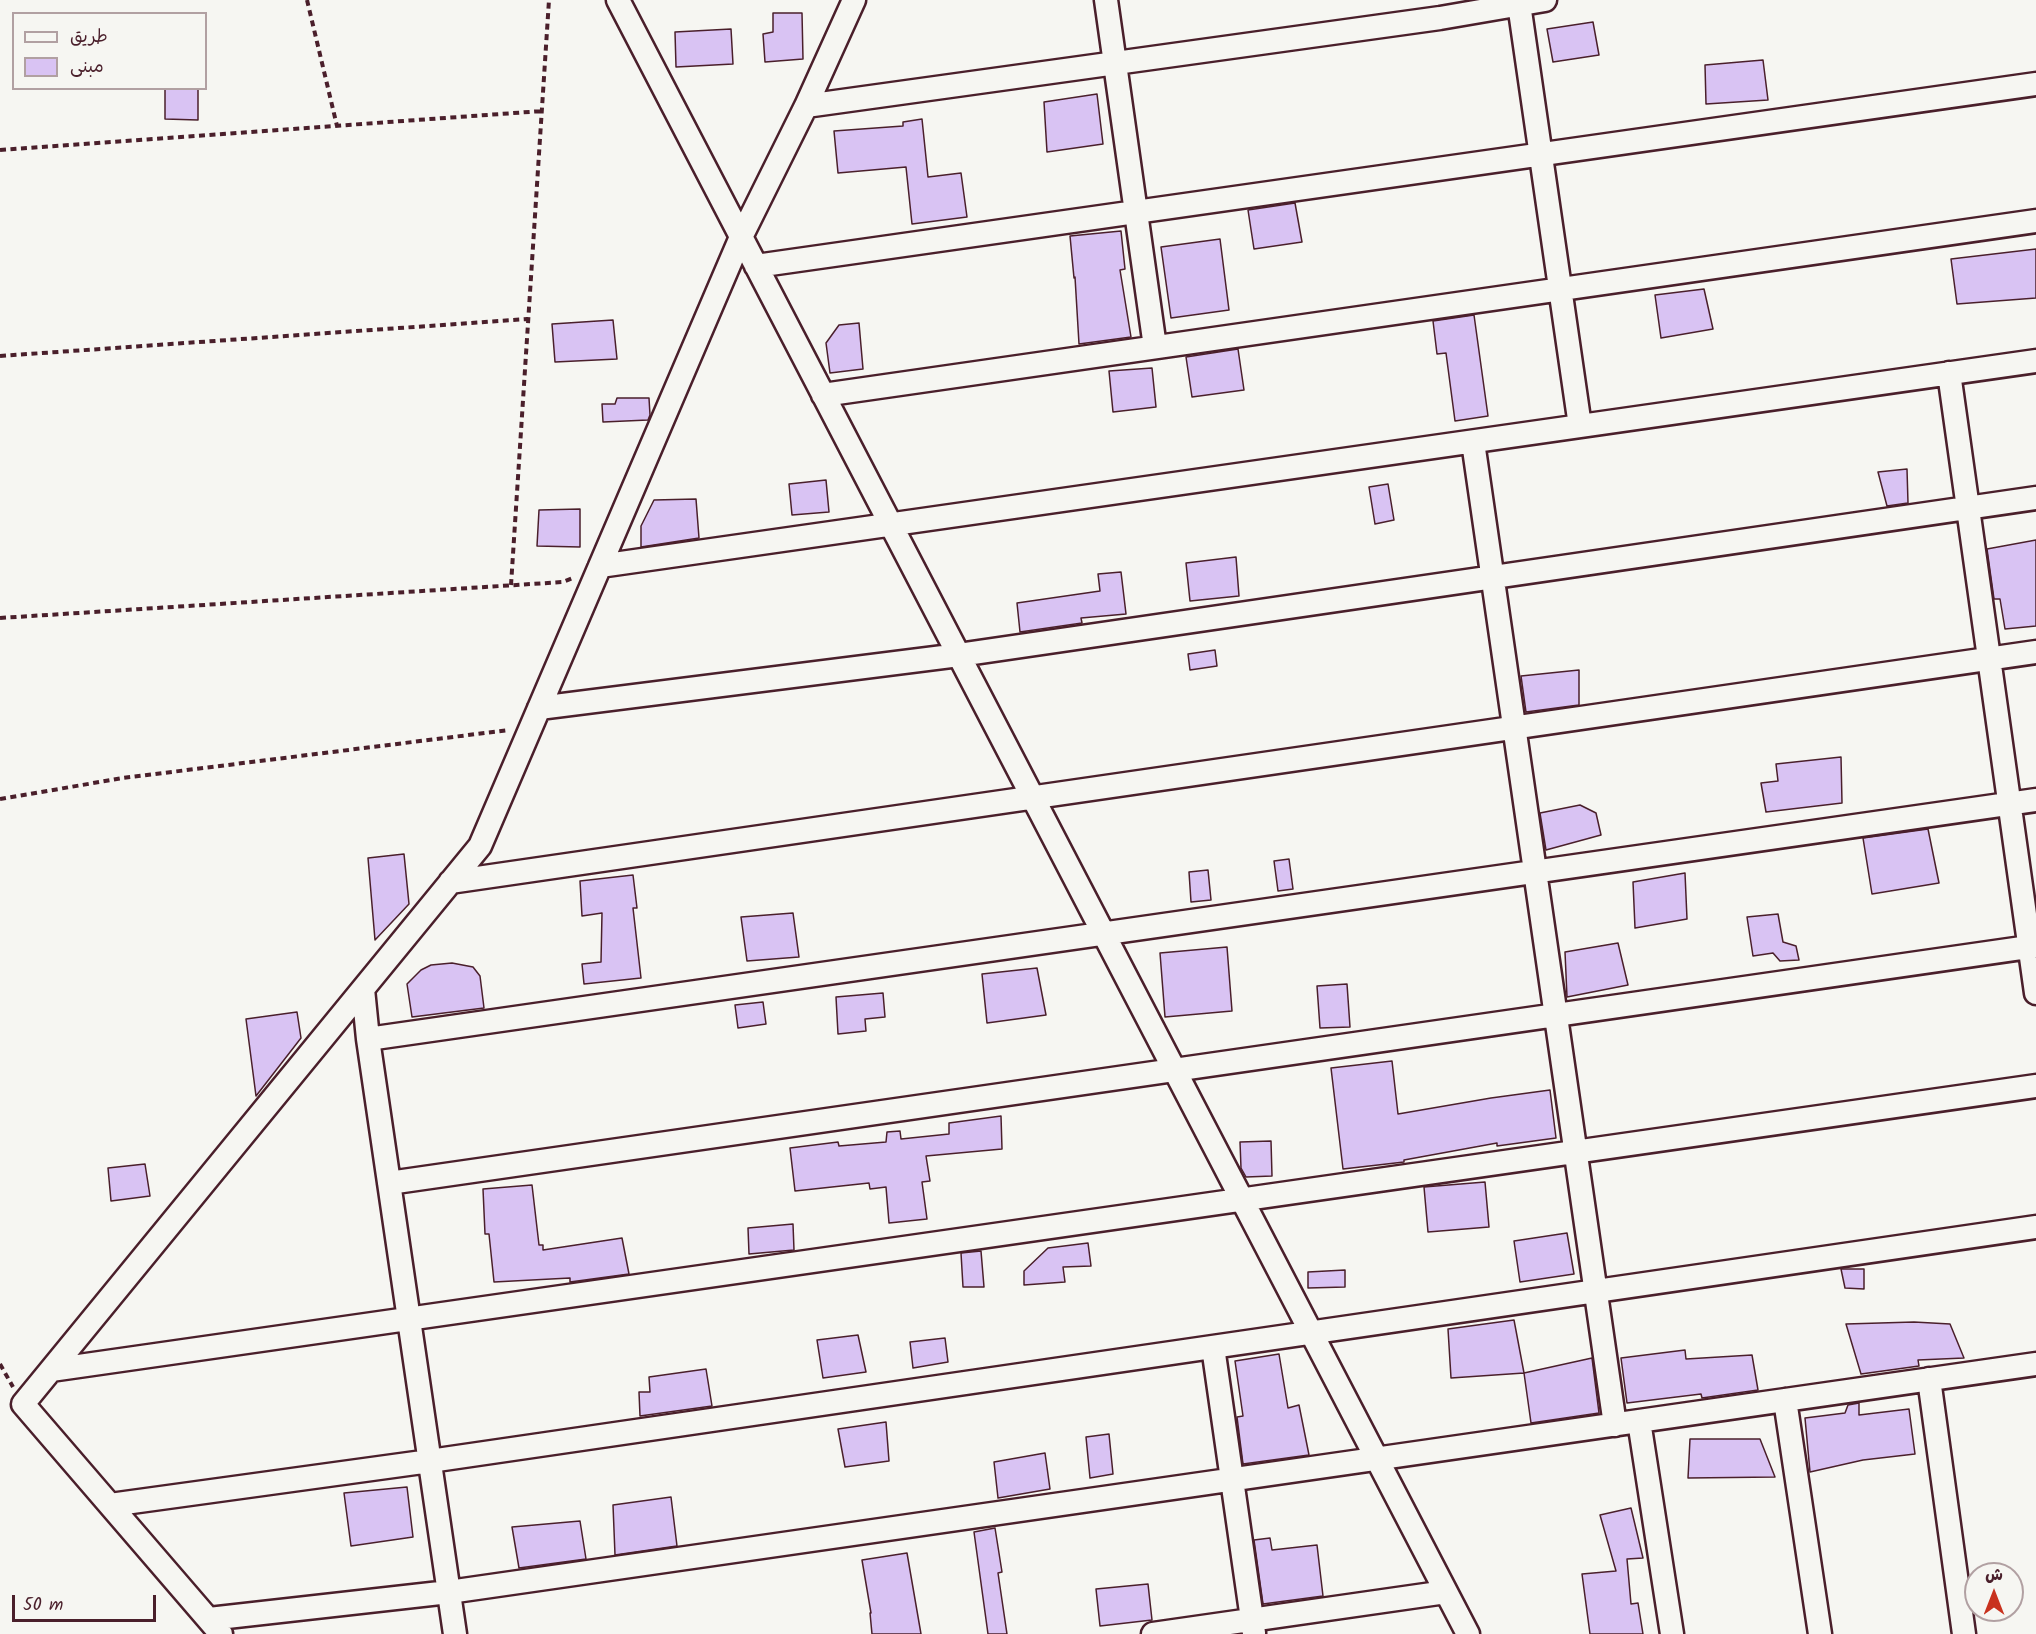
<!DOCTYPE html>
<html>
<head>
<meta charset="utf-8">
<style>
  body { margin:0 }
  #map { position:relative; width:2036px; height:1634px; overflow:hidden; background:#f6f6f2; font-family:Kalam,"Playpen Sans Arabic",sans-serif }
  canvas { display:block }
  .legend { position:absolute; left:12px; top:12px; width:195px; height:78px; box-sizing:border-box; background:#f6f6f2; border:2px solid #b1a0a2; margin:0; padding:8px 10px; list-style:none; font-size:18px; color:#4a1f2b }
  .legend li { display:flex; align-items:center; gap:12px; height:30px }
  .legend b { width:30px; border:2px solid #b1a0a2 }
  .north { position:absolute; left:1964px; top:1562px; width:60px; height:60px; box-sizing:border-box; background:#f6f6f2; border:2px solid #b1a0a2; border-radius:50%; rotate:0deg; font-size:16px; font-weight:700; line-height:24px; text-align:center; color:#4a1f2b }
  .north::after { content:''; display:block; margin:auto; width:21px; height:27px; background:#c8321e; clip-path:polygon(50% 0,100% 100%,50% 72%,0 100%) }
  .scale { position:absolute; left:12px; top:1595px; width:144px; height:27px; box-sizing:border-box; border:3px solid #4a1f2b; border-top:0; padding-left:8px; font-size:18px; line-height:21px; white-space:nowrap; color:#4a1f2b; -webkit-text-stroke:4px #f6f6f2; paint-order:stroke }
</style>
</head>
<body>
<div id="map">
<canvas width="2036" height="1634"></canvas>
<ul class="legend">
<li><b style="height:8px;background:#f6f6f2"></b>طريق</li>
<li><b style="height:16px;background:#d9c3f3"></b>مبنى</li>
</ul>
<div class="north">ش</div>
<div class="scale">50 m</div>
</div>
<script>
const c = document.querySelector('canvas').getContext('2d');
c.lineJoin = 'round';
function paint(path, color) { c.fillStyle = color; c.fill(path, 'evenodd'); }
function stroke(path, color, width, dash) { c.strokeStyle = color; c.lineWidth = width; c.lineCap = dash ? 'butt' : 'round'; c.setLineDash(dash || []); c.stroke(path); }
const building = new Path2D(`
  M773,13H802L803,59L765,62L763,34L773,32Z
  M1593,22L1599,55L1553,62L1547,29Z
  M731,29L733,64L676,67L675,32Z
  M1763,60L1768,100L1706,104L1705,65Z
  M165,88H198V120L165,119Z
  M1097,94L1103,144L1047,152L1044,102Z
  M922,119L928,177L961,173L967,217L912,224L906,167L838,173L834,131L903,126V122Z
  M1295,203L1302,242L1254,249L1248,210Z
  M1121,231L1125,269L1120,270L1131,337L1079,344L1075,277L1074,278L1070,236Z
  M1220,239L1229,310L1171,318L1161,247Z
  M2036,249V298L1957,304L1951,259Z
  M1704,289L1713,329L1661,338L1655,295Z
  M1474,315L1488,416L1455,421L1446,353L1437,354L1433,321Z
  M613,320L617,359L555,362L552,324Z
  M859,323L863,369L830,373L826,343L839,325Z
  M1238,349L1244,390L1192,397L1186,357Z
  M1152,368L1156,407L1113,412L1109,371Z
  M617,398H649L650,415L648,420L603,422L602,404H615Z
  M1907,469L1908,503L1887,506L1878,472Z
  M826,480L829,512L792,515L789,484Z
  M1388,484L1394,520L1375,524L1369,487Z
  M696,499L699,538L641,547V526L654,500Z
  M580,509V547L537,546L539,510Z
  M2036,540V626L2005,629L2000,599H1994L1987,549Z
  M1236,557L1239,596L1190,601L1186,563Z
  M1121,572L1126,614L1081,618L1082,623L1020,632L1017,603L1100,591L1098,574Z
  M1215,650L1217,666L1190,670L1188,654Z
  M1579,670V705L1526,712L1521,676Z
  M1841,757L1842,803L1766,812L1761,783L1778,781L1776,764Z
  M1580,805L1596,813L1601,835L1546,850L1540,813Z
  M1928,829L1939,883L1872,894L1863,838Z
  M404,854L409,904L375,940L368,858Z
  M1289,859L1293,889L1278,891L1274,861Z
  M1208,870L1211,900L1191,902L1189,872Z
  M1685,873L1687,919L1635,928L1633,882Z
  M633,875L637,908H633L641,978L584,984L582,964L601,962L602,913L582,916L580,881Z
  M793,913L799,957L747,961L741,917Z
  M1778,914L1783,942L1796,946L1799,960L1780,961L1773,953L1753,956L1747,917Z
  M1618,943L1628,985L1567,997L1565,952Z
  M1227,947L1232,1011L1165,1017L1160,953Z
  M452,963L473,967L480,976L484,1008L412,1017L407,984L421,970L431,965Z
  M1037,968L1046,1015L987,1023L982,974Z
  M1347,984L1350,1027L1320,1028L1317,986Z
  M883,993L885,1017L865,1019L866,1031L838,1034L836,997Z
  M763,1002L766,1024L738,1028L735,1005Z
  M297,1012L301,1038L256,1096L246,1019Z
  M1392,1061L1398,1114L1491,1098L1550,1090L1556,1138L1497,1146V1143L1404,1160V1162L1343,1169L1331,1068Z
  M1001,1116L1002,1149L926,1156L930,1181L922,1182L927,1219L889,1223L886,1187L870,1189L869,1183L795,1191L790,1148L838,1142L839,1146L886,1142L887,1132L900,1131L901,1139L949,1134V1123Z
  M1271,1141L1272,1176L1246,1177L1241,1168L1240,1142Z
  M145,1164L150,1196L111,1201L108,1168Z
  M1485,1182L1489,1227L1428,1232L1424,1187Z
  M532,1185L539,1245H543V1250L622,1238L629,1274L570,1282V1278L494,1282L489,1234H485L483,1189Z
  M793,1224L794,1250L749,1254L748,1228Z
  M1567,1233L1574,1274L1520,1282L1514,1241Z
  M1088,1243L1091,1266L1063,1267L1065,1282L1024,1285V1271L1048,1248Z
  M981,1251L984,1287H963L961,1253Z
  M1841,1269H1864V1289L1845,1288Z
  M1345,1270V1287L1308,1288V1272Z
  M1514,1320L1524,1373L1451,1378L1448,1329Z
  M1914,1322L1950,1324L1964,1358L1918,1360L1919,1366L1861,1374L1846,1324Z
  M858,1335L866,1372L823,1378L817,1340Z
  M945,1338L948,1362L913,1368L910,1342Z
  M1685,1350L1686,1359L1752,1355L1758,1390L1702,1398L1701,1394L1627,1403L1621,1358Z
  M1279,1354L1288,1408L1299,1405L1309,1455L1243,1464L1237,1417L1243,1416L1235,1361Z
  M1592,1358L1599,1413L1531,1423L1524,1373Z
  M706,1369L712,1406L640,1416L639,1392H650L649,1377Z
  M1859,1403V1415L1909,1409L1915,1454L1863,1460L1810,1472L1805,1418L1845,1413L1848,1405Z
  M886,1422L889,1461L845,1467L838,1429Z
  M1109,1434L1113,1474L1090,1478L1086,1437Z
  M1690,1439H1760L1775,1477L1688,1478Z
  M1045,1453L1050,1489L998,1498L994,1462Z
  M407,1487L413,1537L351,1546L344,1493Z
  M671,1497L677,1546L615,1555L613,1505Z
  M1631,1508L1643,1558L1627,1559L1631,1604L1638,1603L1643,1634H1590L1582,1574L1616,1571L1600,1515Z
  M580,1521L586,1559L519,1568L512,1527Z
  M995,1528L1002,1572L998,1573L1007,1634H988L974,1532Z
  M1270,1538L1272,1550L1317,1545L1323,1596L1263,1604L1254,1540Z
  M907,1553L921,1634H872L870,1613H871L862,1560Z
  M1148,1584L1152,1620L1100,1626L1096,1589Z`);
paint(building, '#d9c3f3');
stroke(building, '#4a1f2b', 1.5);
const minor = new Path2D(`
  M618,0C901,545 1186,1089 1468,1634
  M1106,0L1155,347
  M1519,4L1580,426
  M806,106L1440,18L1545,0
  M756,266L2036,84
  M1949,373L2036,993
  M823,395L2036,221
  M1473,442L1615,1425
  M600,566L2036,361
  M539,708L959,655L2036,498
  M450,882L2036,652
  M363,989L368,1039L455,1634
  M368,1039L2036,800
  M389,1183L2036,946
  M1213,1347L1254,1633
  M51,1370L2036,1086
  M1929,1379L1964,1634
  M1785,1400L1820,1634
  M1639,1421L1672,1634
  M110,1505L430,1461L2036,1227
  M209,1619L449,1592L2036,1364
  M221,1634L23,1404L480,846L741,237L806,106L854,0
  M1153,1634L1446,1592`);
stroke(minor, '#4a1f2b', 27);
stroke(new Path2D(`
  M307,0L337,126
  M0,150L542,111
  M0,356L528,319
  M511,585L549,0
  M0,618L563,582L573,578
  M0,799L123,778L509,730
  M0,1364L13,1387`), '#4a1f2b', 4, [6, 4.5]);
stroke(minor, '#f6f6f2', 22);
</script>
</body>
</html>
